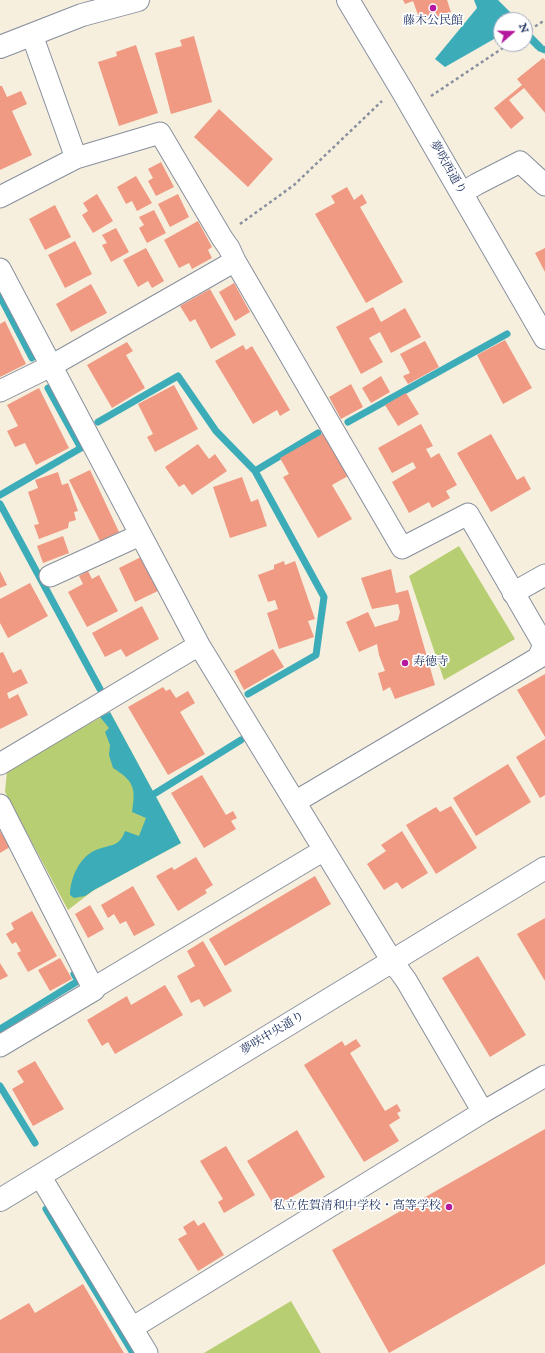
<!DOCTYPE html>
<html>
<head>
<meta charset="utf-8">
<style>
  body { margin:0 }
  #map { position:relative; width:545px; height:1353px; overflow:hidden; background:#f6efde; font-family:"IM FELL English",serif }
  canvas { display:block }
  .north { position:absolute; left:493px; top:12px; width:40px; height:40px; box-sizing:border-box; background:#fff; border:1px solid #a4acbf; border-radius:50%; rotate:70deg; font-size:11px; font-weight:700; line-height:16px; text-align:center; color:#1b2f5e }
  .north::after { content:''; display:block; margin:auto; width:14px; height:18px; background:#b5179e; clip-path:polygon(50% 0,100% 100%,50% 72%,0 100%) }
</style>
</head>
<body>
<div id="map">
<canvas width="545" height="1353"></canvas>
<div class="north">N</div>
</div>
<script>
const c = document.querySelector('canvas').getContext('2d');
c.lineJoin = 'round';
function paint(path, color) { c.fillStyle = color; c.fill(path, 'evenodd'); }
function stroke(path, color, width, dash) { c.strokeStyle = color; c.lineWidth = width; c.lineCap = dash ? 'butt' : 'round'; c.setLineDash(dash || []); c.stroke(path); }
function write(font, color, halo, rows, align = 'center') {
  c.font = font + ' "IM FELL English","Noto Serif JP",serif'; c.lineWidth = 3.5; c.setLineDash([]); c.textBaseline = 'middle'; c.strokeStyle = halo; c.fillStyle = color; for (const [text, x, y, turn = 0] of rows) {
    c.save(); c.translate(x, y); c.rotate((+turn || 0) * Math.PI / 180); c.textAlign = isNaN(turn) ? turn : align; if (halo) c.strokeText(text, 0, 0); c.fillText(text, 0, 0); c.restore();
  }
}
paint(new Path2D(`
  M459,546L515,639L444,680L409,576Z
  M110,712L181,843L94,890L68,910L5,792L7,771L94,721Z
  M291,1301L321,1353H204Z`), '#b8ce72');
paint(new Path2D(`
  M474,0H498L518,20H501V35L445,67L435,59L477,8Z
  M525,27L543,45L536,49L525,38Z
  M110,712L181,843L94,890L85,896L74,898L70,895C70,878 80,856 96,850C110,844 119,848 125,831L139,836L146,818L132,812C136,788 134,781 113,768L109,755L110,745L105,732L109,728L100,717Z`), '#3cacb9');
stroke(new Path2D(`
  M525,32L540,48L545,50
  M0,296L32,358
  M98,422L178,376L216,431L255,471L318,433
  M348,422L507,334
  M0,495L81,448L48,388
  M0,504L100,689
  M248,694L316,655L324,597L255,471
  M154,794L241,740
  M0,1029L78,981L74,974
  M0,1086L35,1143
  M46,1209L133,1353`), '#3cacb9', 7);
paint(new Path2D(`
  M403,0H447L451,12L421,23L413,1L405,4Z
  M194,36L212,102L171,114L155,53L182,46L180,40Z
  M136,45L158,113L119,126L98,62L117,56L116,52Z
  M543,58L545,60V113L524,88L509,100L524,118L511,129L494,108L522,85L517,79Z
  M0,86H2L7,97L21,91L27,104L12,111L32,155L0,170Z
  M219,109L273,159L248,187L194,137Z
  M161,162L174,187L156,196L148,181L153,178L148,169Z
  M136,176L152,203L137,211L132,201L126,204L117,187Z
  M347,187L354,200L362,194L367,203L360,207L403,282L366,303L315,214L335,203L331,196Z
  M97,194L113,221L93,233L82,215L88,211L83,203Z
  M178,194L189,217L170,227L158,204Z
  M55,205L71,237L45,250L29,219Z
  M154,210L166,233L147,243L139,228L144,225L139,217Z
  M198,221L212,247L208,250L212,258L192,269L189,263L179,268L164,240Z
  M116,228L129,252L111,262L102,245L107,243L102,235Z
  M75,241L92,274L65,288L48,255Z
  M146,248L164,281L152,288L148,281L138,287L123,260Z
  M545,248V272L535,253Z
  M234,283L250,312L235,321L219,292Z
  M91,284L107,313L71,332L56,304Z
  M210,289L236,335L211,349L195,319L190,322L180,306Z
  M373,307L381,322L405,308L421,337L391,353L380,332L369,338L383,362L361,374L336,327Z
  M5,321L26,364L0,377V324Z
  M505,340L532,388L503,404L477,355Z
  M425,341L439,367L408,384L403,376L410,373L400,354Z
  M127,342L133,351L126,355L145,388L112,408L87,365Z
  M243,345L246,350L252,346L290,410L280,416L277,410L253,424L215,361Z
  M381,376L390,392L371,403L362,388Z
  M351,384L363,407L341,419L329,397Z
  M174,385L198,429L155,452L147,437L153,434L138,404Z
  M39,388L69,448L36,465L25,443L15,447L7,431L18,426L7,405Z
  M406,393L419,414L398,426L385,405Z
  M421,424L433,446L426,449L431,458L439,453L457,485L446,491L450,498L432,508L429,502L409,513L392,482L416,468L413,462L392,473L378,448Z
  M324,433L348,476L332,485L352,519L318,538L283,477L289,474L280,458Z
  M491,434L517,480L524,476L531,489L491,512L457,453Z
  M198,444L209,459L215,454L227,471L192,495L184,484L179,487L165,467Z
  M90,470L119,532L100,541L69,480Z
  M58,472L62,485L68,483L78,511L74,512L76,520L69,522L68,528L39,539L34,525L39,524L28,492L38,488L35,480Z
  M242,477L251,502L258,499L267,526L230,538L213,487Z
  M63,536L69,553L43,563L37,546Z
  M141,557L158,591L135,602L119,568Z
  M284,561L285,565L295,561L315,619L308,621L314,637L279,649L267,613L278,609L275,600L268,602L258,575L274,569V565Z
  M391,569L396,593L408,590L435,685L395,699L390,687L383,691L378,673L385,671L379,655L377,644L359,652L346,622L368,612L375,627L398,620L400,612L398,604L372,609L361,578Z
  M0,571L7,585L0,588Z
  M88,571L92,579L99,575L118,611L87,627L68,592L83,584L79,576Z
  M30,583L48,616L8,638L0,623V599Z
  M142,606L159,639L126,657L121,649L105,657L92,633Z
  M273,649L284,667L244,690L234,671Z
  M3,652L13,673L21,669L28,683L7,693L9,699L18,694L28,715L0,729V653Z
  M545,674V737L517,690Z
  M163,687L166,691L170,689L176,698L188,691L195,703L180,712L205,754L168,775L128,707Z
  M545,739V795L540,798L516,757Z
  M508,764L531,802L476,836L453,798Z
  M202,775L226,815L233,811L237,818L231,821L236,829L204,848L171,793Z
  M451,806L477,848L436,874L406,825L436,807L440,812Z
  M0,831L10,847L0,853Z
  M402,831L428,873L402,889L397,882L384,890L367,864L386,851L381,845Z
  M196,857L213,885L205,890L207,893L178,911L156,876L172,867L174,870Z
  M315,876L331,904L225,966L209,939Z
  M133,886L155,925L134,936L126,921L120,924L114,914L108,918L101,905Z
  M90,905L104,929L88,938L75,914Z
  M32,911L57,956L28,972L17,953L21,951L16,942L12,944L6,934L14,929L11,923Z
  M545,918V981L517,934Z
  M203,941L232,991L204,1007L199,999L191,1003L177,976L195,966L187,951Z
  M478,956L526,1035L490,1057L442,978Z
  M60,958L72,979L50,991L38,970Z
  M0,963L8,976L0,980Z
  M165,985L183,1015L115,1054L108,1042L102,1046L87,1020L127,996L131,1005Z
  M356,1039L361,1046L350,1053L385,1111L397,1104L401,1111L397,1113L400,1118L389,1125L399,1141L364,1162L304,1065L342,1041L345,1046Z
  M35,1061L64,1109L33,1126L12,1089L24,1082L17,1071Z
  M545,1129V1264L389,1353L332,1250Z
  M297,1130L325,1177L275,1207L247,1161Z
  M226,1146L255,1195L224,1213L218,1202L223,1199L200,1161Z
  M194,1220L198,1226L204,1222L224,1255L198,1271L178,1239L187,1234L183,1227Z
  M83,1284L124,1353H0V1320L29,1303L35,1313Z`), '#f09983');
const minor = new Path2D(`
  M32,35L76,158
  M462,193L477,184L520,162L545,185
  M0,197L76,158L160,133L222,238L229,248L235,261L402,548L468,514L544,645L538,658L295,802
  M0,269L199,645L392,961L406,980L483,1112
  M0,391L51,366L235,261
  M50,576L140,535
  M513,593L545,575
  M0,764L199,645
  M0,805L94,990
  M0,1046L94,990L97,986L324,850
  M40,1176L147,1353
  M132,1328L483,1112L545,1076`);
const tertiary = new Path2D(`
  M348,0L403,92L545,338
  M0,47L82,15L138,0
  M0,1200L545,868`);
stroke(minor, '#888f9e', 23);
stroke(tertiary, '#888f9e', 24);
stroke(new Path2D(`
  M525,33L545,20
  M431,96L509,44
  M240,224L294,185L382,101`), '#888f9e', 2.5, [3, 3]);
stroke(minor, '#fff', 21);
stroke(tertiary, '#fff', 22);
for (const [x, y, r, color] of [
  [433,8,4,"#b5179e"],
  [405,663,4,"#b5179e"],
  [449,1207,4,"#b5179e"]
]) { const dot = new Path2D(); dot.arc(x, y, r, 0, 2 * Math.PI); c.fillStyle = color; c.fill(dot); stroke(dot, '#fff', 1.5); }
write('12px', '#1b2f5e', '#fff', [
  ["藤木公民館",433,22],
  ["寿徳寺",413,663,"left"],
  ["私立佐賀清和中学校・高等学校",441,1207,"right"]
]);
write('12px', '#1b2f5e', '#fff', [
  ["夢咲西通り",447,168,60],
  ["夢咲中央通り",273,1034,-31]
]);
</script>
</body>
</html>
